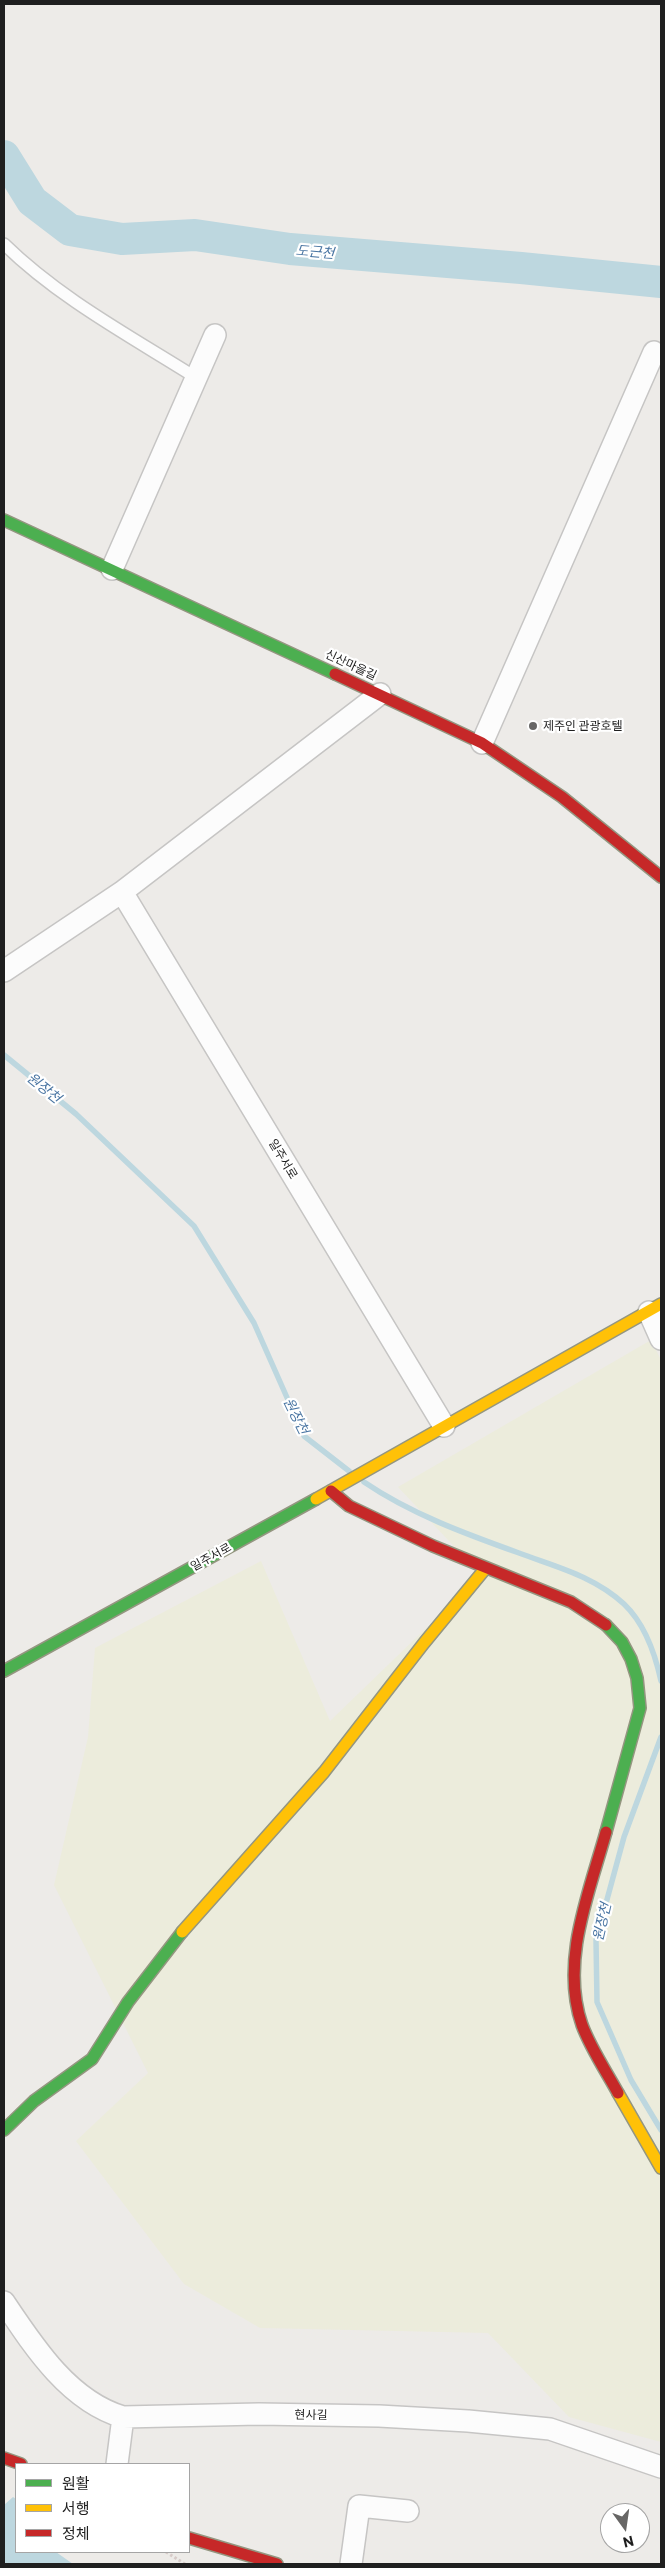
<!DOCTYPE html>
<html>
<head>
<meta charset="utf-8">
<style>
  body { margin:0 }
  #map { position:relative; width:665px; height:2568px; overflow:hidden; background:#edebe8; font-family:Commissioner,"Noto Sans KR",sans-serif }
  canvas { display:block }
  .frame { position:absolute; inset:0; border:5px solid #1f1f1f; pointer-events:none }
  .legend { position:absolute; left:15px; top:2463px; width:175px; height:90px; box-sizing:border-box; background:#fff; border:1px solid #a5a5a5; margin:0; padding:6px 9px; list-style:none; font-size:15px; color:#1f1f1f }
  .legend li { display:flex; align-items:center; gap:10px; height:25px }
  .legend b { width:25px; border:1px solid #a5a5a5 }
  .north { position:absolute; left:600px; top:2503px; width:50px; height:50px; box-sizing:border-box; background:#fff; border:1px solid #a5a5a5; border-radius:50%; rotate:166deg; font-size:14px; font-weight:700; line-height:20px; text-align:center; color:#1f1f1f }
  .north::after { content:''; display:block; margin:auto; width:18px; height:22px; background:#676665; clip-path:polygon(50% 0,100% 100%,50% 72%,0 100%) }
</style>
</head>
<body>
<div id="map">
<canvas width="665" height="2568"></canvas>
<div class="frame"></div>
<ul class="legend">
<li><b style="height:6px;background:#4caf50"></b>원활</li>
<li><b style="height:6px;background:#ffc107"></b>서행</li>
<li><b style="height:6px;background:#c62828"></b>정체</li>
</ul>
<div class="north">N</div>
</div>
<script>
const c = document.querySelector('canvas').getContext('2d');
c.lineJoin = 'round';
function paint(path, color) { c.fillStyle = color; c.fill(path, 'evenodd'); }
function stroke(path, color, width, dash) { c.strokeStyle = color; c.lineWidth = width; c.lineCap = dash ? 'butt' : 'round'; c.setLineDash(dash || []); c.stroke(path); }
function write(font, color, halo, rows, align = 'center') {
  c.font = font + ' Commissioner,"Noto Sans KR",sans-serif'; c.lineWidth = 4.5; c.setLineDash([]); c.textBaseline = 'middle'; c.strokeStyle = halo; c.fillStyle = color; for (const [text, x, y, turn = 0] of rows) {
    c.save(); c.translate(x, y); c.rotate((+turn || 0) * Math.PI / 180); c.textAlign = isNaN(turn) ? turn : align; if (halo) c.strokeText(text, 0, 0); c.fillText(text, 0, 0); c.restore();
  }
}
paint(new Path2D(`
  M651,1340L661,1360V2442L569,2417L488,2333L260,2328L184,2284L76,2141L148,2073L54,1885L88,1737L95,1648L261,1561L330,1721L481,1575L398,1487Z`), '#ececdc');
paint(new Path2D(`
  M13,2497L16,2499V2552H56L73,2564H4V2505Z`), '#bdd7df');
stroke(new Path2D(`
  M4,1055L76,1114L194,1226L254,1323L304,1436L349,1471
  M364,1482C411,1514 466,1534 519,1553C556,1567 594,1576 624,1604C645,1624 655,1653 661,1681
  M661,1737L624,1837L596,1940L597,2002L631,2080L661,2130`), '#bdd7df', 5.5);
stroke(new Path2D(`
  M4,156L32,201L70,230L122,239L195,235L290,249L521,268L661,282`), '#bdd7df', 32);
const lane = new Path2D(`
  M4,244C59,298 130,336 195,377`);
const street = new Path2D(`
  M112,569L215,335
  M482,743L654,352
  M122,892L444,1426
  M4,971L122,892L380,694
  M649,1312L661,1339
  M4,2302C34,2347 69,2401 123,2417L259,2414L379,2416L468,2421L550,2429L661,2467
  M117,2464L123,2417
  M351,2564L359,2506L408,2511`);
const fast = new Path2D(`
  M4,520L335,674
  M4,1671L316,1499
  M606,1832L640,1708L637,1678L631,1659L622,1642L606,1625
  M4,2130L34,2101L92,2059L128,2002L182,1932`);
const slow = new Path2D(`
  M316,1499L661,1304
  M182,1932L324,1772L424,1643L485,1569
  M618,2093L661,2168`);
const jam = new Path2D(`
  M335,674L482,743L562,797L661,877
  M331,1491L349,1506L433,1546L571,1602L606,1625
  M606,1832C589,1893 560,1962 582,2025C591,2049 606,2071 618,2093
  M4,2458L21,2464
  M189,2538L277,2564`);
stroke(lane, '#c6c5c4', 14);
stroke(street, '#c6c5c4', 24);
stroke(fast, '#949680', 14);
stroke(slow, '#949680', 14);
stroke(jam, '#949680', 14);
stroke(new Path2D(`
  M166,2552L185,2564`), '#d6cac8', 3, [2.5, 2.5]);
stroke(lane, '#fcfcfc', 11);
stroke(street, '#fcfcfc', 21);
stroke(fast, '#4caf50', 11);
stroke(slow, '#ffc107', 11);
stroke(jam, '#c62828', 11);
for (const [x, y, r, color] of [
  [533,726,5,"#676665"]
]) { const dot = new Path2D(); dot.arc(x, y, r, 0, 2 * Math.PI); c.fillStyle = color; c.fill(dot); stroke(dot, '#fff', 2); }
write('12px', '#1f1f1f', '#fff', [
  ["신산마을길",351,665,25],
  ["일주서로",283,1159,59],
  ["일주서로",211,1557,-29],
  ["현사길",311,2415,1]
]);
write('12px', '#1f1f1f', '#fff', [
  ["제주인 관광호텔",543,726]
], 'left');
write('italic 14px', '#4b76a3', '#fff', [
  ["도근천",315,252,5],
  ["원장천",44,1088,39],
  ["원장천",296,1416,64],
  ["원장천",602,1922,-77]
]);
</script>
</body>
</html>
